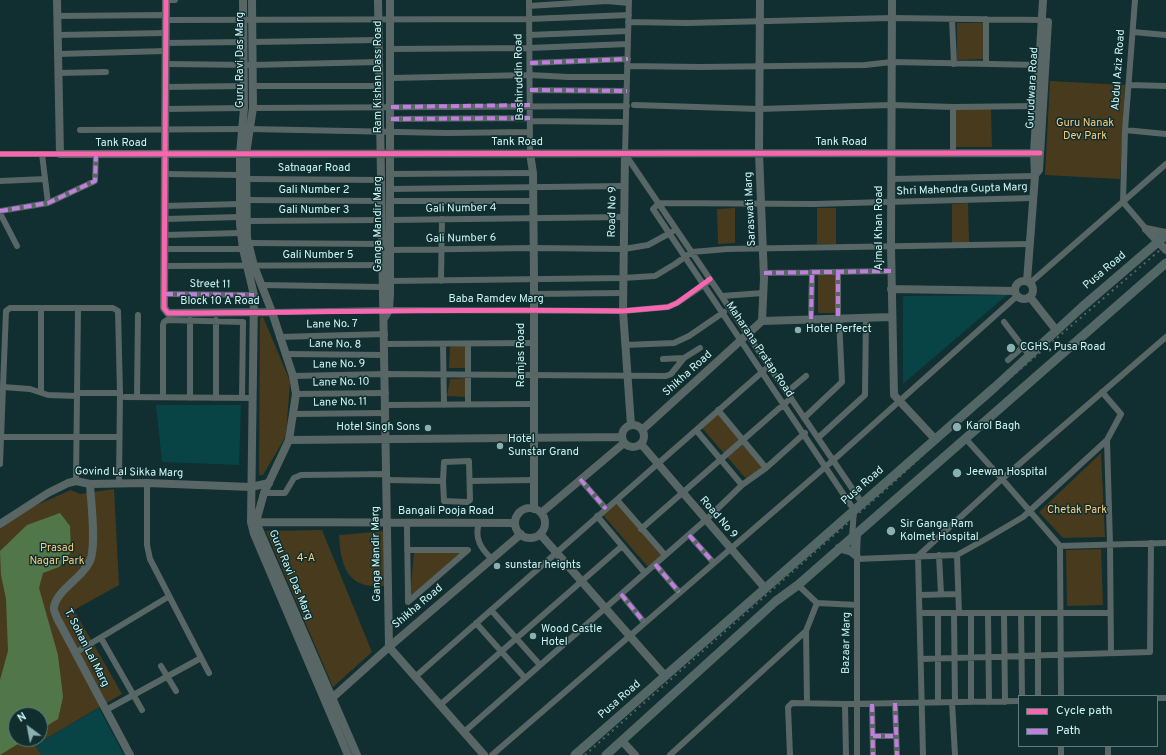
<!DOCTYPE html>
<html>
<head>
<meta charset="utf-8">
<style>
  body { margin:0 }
  #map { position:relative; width:1166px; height:755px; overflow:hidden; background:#112e30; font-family:Overpass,sans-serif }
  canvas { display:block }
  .legend { position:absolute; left:1018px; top:695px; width:140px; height:52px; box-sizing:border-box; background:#112e2f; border:1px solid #5c7e7f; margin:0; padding:5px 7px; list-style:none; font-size:12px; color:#ccf6f7 }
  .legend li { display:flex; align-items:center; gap:8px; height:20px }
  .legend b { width:20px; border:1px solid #5c7e7f }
  .north { position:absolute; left:8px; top:707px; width:40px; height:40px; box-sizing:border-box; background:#112e2f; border:1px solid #5c7e7f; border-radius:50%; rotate:328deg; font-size:11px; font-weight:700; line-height:16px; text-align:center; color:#ccf6f7 }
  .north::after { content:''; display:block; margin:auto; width:14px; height:18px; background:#8bb0b1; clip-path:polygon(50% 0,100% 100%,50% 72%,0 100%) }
</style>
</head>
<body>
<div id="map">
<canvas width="1166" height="755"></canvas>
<ul class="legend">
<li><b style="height:5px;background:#f766af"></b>Cycle path</li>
<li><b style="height:5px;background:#c07fdc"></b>Path</li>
</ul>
<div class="north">N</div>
</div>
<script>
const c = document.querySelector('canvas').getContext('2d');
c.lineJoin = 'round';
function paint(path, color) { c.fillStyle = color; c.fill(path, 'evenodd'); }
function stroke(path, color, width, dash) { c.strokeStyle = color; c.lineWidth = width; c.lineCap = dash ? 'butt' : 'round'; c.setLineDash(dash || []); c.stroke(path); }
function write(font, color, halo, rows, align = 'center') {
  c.font = font + ' Overpass,sans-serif'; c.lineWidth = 3; c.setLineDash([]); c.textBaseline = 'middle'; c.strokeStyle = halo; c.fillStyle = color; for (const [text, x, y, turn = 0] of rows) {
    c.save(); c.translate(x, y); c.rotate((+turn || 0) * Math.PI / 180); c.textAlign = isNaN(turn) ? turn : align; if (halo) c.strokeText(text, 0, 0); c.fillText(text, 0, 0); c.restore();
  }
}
paint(new Path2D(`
  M1007,295L903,384V296Z
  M156,405H241L239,465L162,462Z
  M99,708L124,755H41L35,745Z`), '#084345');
paint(new Path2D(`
  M957,23H983V59L957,60Z
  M1050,81L1125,85L1120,179L1045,175Z
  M956,109H991L992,147H956Z
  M968,203L969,243H952V204Z
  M735,208V243L718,244L717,209Z
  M817,208H836V244H817Z
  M836,273V313H818V274Z
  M263,317L290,381L286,436L263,475H259L260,318Z
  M471,345L469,368H449L450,347Z
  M469,378L468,397L447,396L450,379Z
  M719,412L765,466L748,481L702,428Z
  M1101,453L1105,537L1063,538L1039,512Z
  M114,489L119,585L74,610L122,694L35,745L41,755H0V526L23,511L71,490L80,494ZM16,715H40V739H16Z
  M621,500L667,553L649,568L603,515Z
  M322,530L372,652L333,687L266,531Z
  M386,531L384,586C378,585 368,587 362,584C342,577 340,552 339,535Z
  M1101,549L1103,605L1067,606L1066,550Z
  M414,552L461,553L410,598Z`), '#483b1d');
paint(new Path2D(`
  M60,513L70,526L71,552L59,567L43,573L39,588L58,655L63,697L58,719L40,730V715H16V739H26L0,755V680L8,651L6,599L1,575L0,551L27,525Z`), '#51764a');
stroke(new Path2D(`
  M166,0H175
  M529,0L530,153
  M629,0L625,154L862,503
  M1135,0L1125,130L1123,202L1146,229
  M529,6L607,1L629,3
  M57,16L166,15
  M952,19L954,64
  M986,19V63
  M166,20L529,19L629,15
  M628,22L687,23L892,18L1042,20
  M1133,32L1166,35
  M58,35L166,33
  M529,35L628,31
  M252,42L379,40
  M166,43L243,42
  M390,49L529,48L628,44
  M58,54L166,51
  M530,63L628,59
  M166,64L252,65L379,62
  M627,66L700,67L865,65L892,62L1039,65
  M58,73L106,72
  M391,78L530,75L568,77H627
  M1129,85L1166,86
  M253,86H380
  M166,87L244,86
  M530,90L627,91
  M634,105L759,109L891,105L953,107L1037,106
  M953,107V152
  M253,108L627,106
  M165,109L244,108
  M391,119L530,118
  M530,121L626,122
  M250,129L447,133L530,132
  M80,130L243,129
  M1125,130L1166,134
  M0,154H60
  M42,154L48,203
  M165,174L240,175
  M390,174L533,173
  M246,179L381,180
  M891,179L1035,176
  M0,181L45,179
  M390,189L624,186
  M246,200L381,201
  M390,201H533
  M659,203L653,209L854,510L852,537L857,559V755
  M659,203L814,204L1033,198
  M164,206L240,204
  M0,211L48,203L95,181L96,154
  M0,213L17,246
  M165,219L240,217
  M390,220L624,217
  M247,221L381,220
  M165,235L241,233
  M248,243L382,244
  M165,249H243
  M390,250L533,248L624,249L648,245L672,232
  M165,266L386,265
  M838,272V318
  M764,273L891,271
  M390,281L623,278L655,276L675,264L692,252L727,249L1030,244
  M441,281L442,219
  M1030,283L1166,164
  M261,285L382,287
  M165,294L254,295
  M534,294L623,293
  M722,296L763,293
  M272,312L389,310L623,311L668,307L677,303L708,282
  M811,319L812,272
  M216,320V398
  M1004,322L1029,355
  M279,337L385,334
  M385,344L533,343
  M443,344L444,405
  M468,344V405
  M625,345L674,343L689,336L724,312
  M285,354L385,355
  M663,359L684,358
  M1008,360L1023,347
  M293,376L385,374L666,376L671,374L684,358L700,348
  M41,392V308
  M787,392L806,376
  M77,393H120
  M296,394L386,393
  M77,396L48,395L30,389L3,387L6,311L10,308H113L118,311L120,393L119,483
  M125,397L253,398
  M137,397L138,315
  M163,397V325L164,322L167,320L243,322L242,398
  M190,398V320
  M386,405L533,404
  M718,410L766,468
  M294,414L386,413
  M804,418L842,382L839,318
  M696,430L742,485
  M2,437H119
  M818,438L865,395L866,317
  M1107,440L1110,544L1111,653
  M0,464L3,387
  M580,479L606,509
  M387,480L443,481L444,501L467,502L470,500L469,461L444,462L443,481
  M76,481L78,308
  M470,481L534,480
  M147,483V545L150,559L209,673
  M264,493H285L294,478L301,475L387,474
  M617,500L665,555
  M597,516L645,573
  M407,523C407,549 408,576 408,602L468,550H407
  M479,523C474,538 481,549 492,559
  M641,529L791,398
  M689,535L713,562
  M1060,546L1166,543
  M857,554L858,532
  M939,555L941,594
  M957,555L959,613
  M857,559L957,555L984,540L1023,517L1107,440L1121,414L1102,392
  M655,564L679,592
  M621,594L644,622
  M919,595L958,594
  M817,603L857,605
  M491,610L540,665
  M920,613H1110
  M938,613V703
  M954,613L955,702
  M971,613V702
  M988,613L989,702
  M1004,613L1005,702
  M1021,613L1022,696
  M1038,613V696
  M476,623L525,678
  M806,631L807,703
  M101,638L142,710
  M75,653L168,597
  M921,659L1150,652L1151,543
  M161,666L176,691
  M415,677L769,366
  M1061,696L1060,546L1002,479L1166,337
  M1157,698H1166
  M952,702L955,755
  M895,703L897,755
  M845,704L846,755
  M872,704L873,755
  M440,705L622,546
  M106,710L201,658
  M464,732L710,516L742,485L766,468L805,433
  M873,736H896
  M1061,746V755
  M492,755L838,456L1017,296
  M670,755L806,631L817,603L798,585
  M790,755L788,707L792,703L845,704L1019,701
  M923,755L918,556L1002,479L965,438
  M1108,755V746`), '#586666', 6);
stroke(new Path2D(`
  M57,0L60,154L1040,153
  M166,0L164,308L168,313L272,312
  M243,0L244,108L240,154V224L243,249L254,295L251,522L254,534L348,755
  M252,0L253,108L246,154L247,238L254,266L272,312L293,376L296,394L289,440L264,493L256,522L357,755
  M378,0L389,647L484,755
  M760,0L759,153L764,278L762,321
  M892,0L891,247L894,395L935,439
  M530,153L533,173L534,280V509
  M625,154L623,311L631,425
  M1035,175L1039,170L1041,138L1048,22
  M1146,229L1166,250
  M1146,229L1166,233
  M1027,281L1035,176L1034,153L1043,0
  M1015 290a9 9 0 1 1 18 0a9 9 0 1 1-18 0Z
  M891,289L1015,291
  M1030,297L1056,330
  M385,317L389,310L390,294V0
  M622 436a11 11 0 1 1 22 0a11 11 0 1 1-22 0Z
  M642,430L762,321L892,317
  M289,440L622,437
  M641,444L764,587
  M90,484C91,503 96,540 91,558C85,577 57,589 54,607C53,610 56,615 57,618L130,755
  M515 523a15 15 0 1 1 30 0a15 15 0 1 1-30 0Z
  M541,513L624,443
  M256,522L515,523
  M0,524L48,493L68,483L76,481L90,484L147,483L251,487L269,483
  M540,534L665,676
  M331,699L389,647L521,534
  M622,741L635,755`), '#586666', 8);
stroke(new Path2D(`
  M839,548L851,551L856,555
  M575,755L995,387L1082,307L1166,235
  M606,755L776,601L798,585L1166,263`), '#546767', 9);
stroke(new Path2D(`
  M585,755L892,484L955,425L1166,245`), '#526566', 2, [2, 4]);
stroke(new Path2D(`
  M530,63L628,59
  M530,90L627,91
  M391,107L530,105
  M391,119L530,118
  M0,211L48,203L95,181L96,154
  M838,272V318
  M764,273L891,271
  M165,294L254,295
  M811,319L812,272
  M580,479L606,509
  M689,535L713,562
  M655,564L679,592
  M621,594L644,622
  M895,703L897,755
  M872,704L873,755
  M873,736H896`), '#c07fdc', 4, [8, 4]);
stroke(new Path2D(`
  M166,0L164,308L168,313C320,313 471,308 623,311L668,307L677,303L710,279
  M0,154L1040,153`), '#f766af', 5);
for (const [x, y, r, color] of [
  [798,330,4,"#8bb0b1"],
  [1011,348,5,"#8bb0b1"],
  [957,427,5,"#8bb0b1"],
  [428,428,4,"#8bb0b1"],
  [500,446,4,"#8bb0b1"],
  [957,473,5,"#8bb0b1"],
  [891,531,5,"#8bb0b1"],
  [497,566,4,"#8bb0b1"],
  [533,636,4,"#8bb0b1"]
]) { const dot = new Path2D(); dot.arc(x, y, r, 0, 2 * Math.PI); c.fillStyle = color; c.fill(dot); stroke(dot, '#112e2f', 1.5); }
write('11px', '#ccf6f7', '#112e2f', [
  ["Guru Ravi Das Marg",241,60,-90],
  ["Abdul Aziz Road",1119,70,-86],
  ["Ram Kishan Dass Road",379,77,-90],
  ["Bashiruddin Road",520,77,-91],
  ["Gurudwara Road",1033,88,-87],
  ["Tank Road",517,143],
  ["Tank Road",841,143],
  ["Tank Road",121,144],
  ["Satnagar Road",314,169],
  ["Shri Mahendra Gupta Marg",962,190,-2],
  ["Gali Number 2",314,191],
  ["Gali Number 4",461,209,-1],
  ["Saraswati Marg",751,209,-93],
  ["Gali Number 3",314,211],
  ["Road No 9",613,212,-89],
  ["Ganga Mandir Marg",379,224,-90],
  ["Ajmal Khan Road",880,228,-90],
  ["Gali Number 6",461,239,-1],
  ["Gali Number 5",318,256],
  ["Pusa Road",1105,271,-40],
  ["Street 11",210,285,1],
  ["Baba Ramdev Marg",496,300],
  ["Block 10 A Road",220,302],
  ["Lane No. 7",332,325,-1],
  ["Lane No. 8",335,345,1],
  ["Maharana Pratap Road",759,350,56],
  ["Ramjas Road",522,355,-90],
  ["Lane No. 9",339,365,-1],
  ["Shikha Road",688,374,-42],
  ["Lane No. 10",341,383,-1],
  ["Lane No. 11",340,403,-1],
  ["Govind Lal Sikka Marg",129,473,1],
  ["Pusa Road",863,486,-41],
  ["Bangali Pooja Road",446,512],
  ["Road No 9",718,518,49],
  ["Ganga Mandir Marg",377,554,-91],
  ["Guru Ravi Das Marg",290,575,67],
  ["Shikha Road",418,607,-40],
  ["Bazaar Marg",847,643,-89],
  ["T. Sohan Lal Marg",86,648,63],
  ["Pusa Road",620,700,-41]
]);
write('11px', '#fccb7a', '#112e2f', [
  ["Guru Nanak",1085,124],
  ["Dev Park",1085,137],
  ["Chetak Park",1077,511],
  ["Prasad",57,549],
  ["Nagar Park",57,562],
  ["4-A",306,559]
]);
write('11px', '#ccf6f7', '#112e2f', [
  ["Hotel Perfect",806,330],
  ["CGHS, Pusa Road",1020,348],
  ["Karol Bagh",966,427],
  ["Hotel Singh Sons",420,428,"right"],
  ["Hotel",508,440],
  ["Sunstar Grand",508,453],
  ["Jeewan Hospital",966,473],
  ["Sir Ganga Ram",900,525],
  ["Kolmet Hospital",900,538],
  ["sunstar heights",505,566],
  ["Wood Castle",541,630],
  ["Hotel",541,643]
], 'left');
</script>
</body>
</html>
